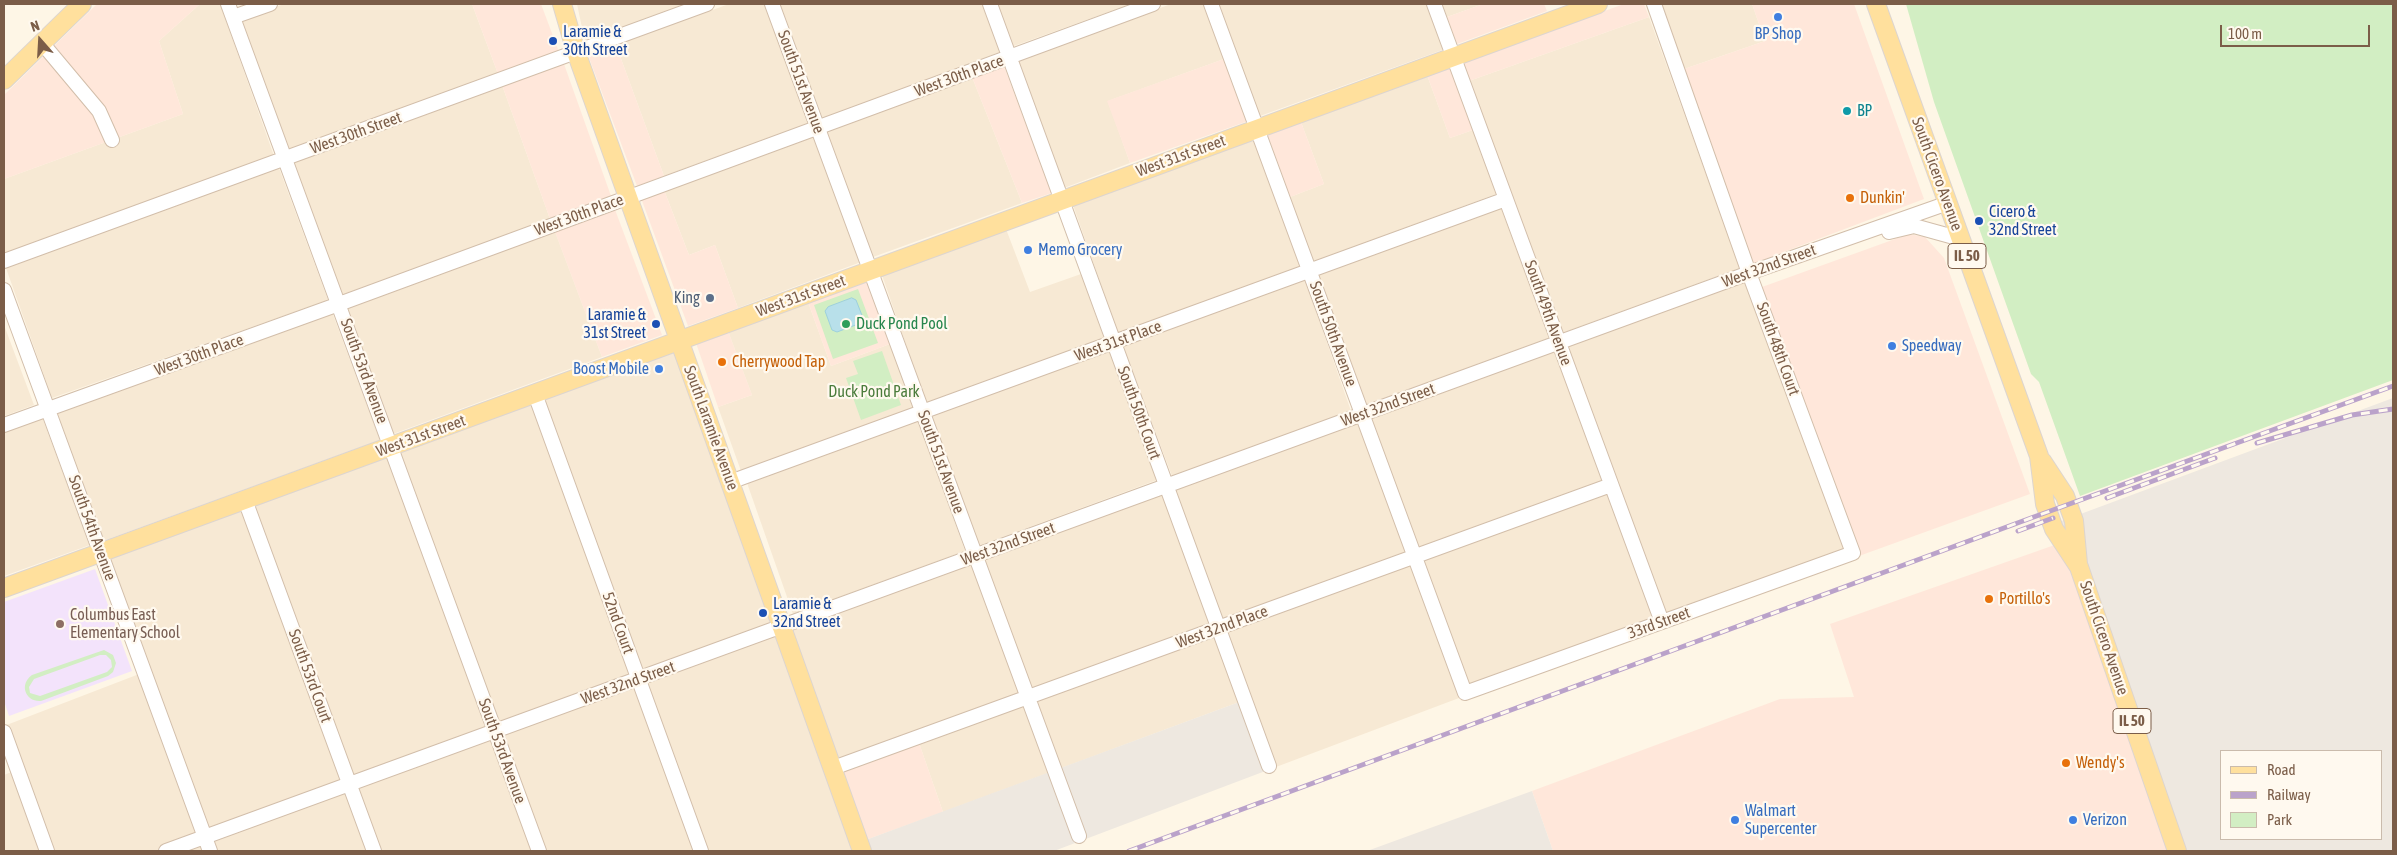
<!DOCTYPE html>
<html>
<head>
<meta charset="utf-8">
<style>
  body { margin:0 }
  #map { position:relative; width:2397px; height:855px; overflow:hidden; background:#fef6e6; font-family:"Asap Condensed",sans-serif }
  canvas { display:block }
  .frame { position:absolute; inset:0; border:5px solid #7b5d48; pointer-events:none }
  .legend { position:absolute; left:2220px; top:750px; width:162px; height:90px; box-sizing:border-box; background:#fff9ef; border:1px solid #cabbac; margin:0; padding:6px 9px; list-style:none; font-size:15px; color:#7b5d48 }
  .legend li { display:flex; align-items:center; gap:10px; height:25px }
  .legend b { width:25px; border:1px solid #cabbac }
  .north { position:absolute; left:15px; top:15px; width:50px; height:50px; -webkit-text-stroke:4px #fff9ef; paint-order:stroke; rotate:341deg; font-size:14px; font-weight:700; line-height:20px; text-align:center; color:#7b5d48 }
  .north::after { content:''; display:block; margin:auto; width:18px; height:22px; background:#7b5d48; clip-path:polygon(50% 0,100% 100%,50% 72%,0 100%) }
  .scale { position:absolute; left:2220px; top:25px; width:150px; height:22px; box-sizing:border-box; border:2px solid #7b5d48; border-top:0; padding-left:6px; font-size:15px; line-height:18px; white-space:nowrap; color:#7b5d48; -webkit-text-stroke:4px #fff9ef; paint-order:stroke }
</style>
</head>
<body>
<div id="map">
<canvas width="2397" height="855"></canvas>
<div class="frame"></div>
<ul class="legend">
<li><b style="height:6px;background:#ffe09d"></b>Road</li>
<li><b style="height:6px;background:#baa2ca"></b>Railway</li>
<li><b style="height:14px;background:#d2eec3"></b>Park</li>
</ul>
<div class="north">N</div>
<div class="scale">100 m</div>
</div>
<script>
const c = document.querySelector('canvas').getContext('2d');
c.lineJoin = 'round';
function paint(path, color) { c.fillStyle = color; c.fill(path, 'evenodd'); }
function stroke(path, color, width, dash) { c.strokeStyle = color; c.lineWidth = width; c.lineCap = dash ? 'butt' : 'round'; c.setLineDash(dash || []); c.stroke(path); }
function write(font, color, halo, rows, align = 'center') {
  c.font = font + ' "Asap Condensed",sans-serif'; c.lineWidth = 4.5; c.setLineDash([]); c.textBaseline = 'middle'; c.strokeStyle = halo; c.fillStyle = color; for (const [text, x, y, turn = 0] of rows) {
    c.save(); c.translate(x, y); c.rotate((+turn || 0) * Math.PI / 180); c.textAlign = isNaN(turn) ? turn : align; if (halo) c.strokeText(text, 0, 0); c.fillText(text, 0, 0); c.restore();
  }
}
paint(new Path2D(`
  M200,4H220L274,156L4,255V179L183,114L159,41Z
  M284,4H472L498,74L287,152L239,20Z
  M577,4H689L585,42Z
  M729,4H765L809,123L664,176L616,45Z
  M780,4H982L1000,52L823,119Z
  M996,4H1131L1011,47Z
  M1171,4H1204L1224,59L1108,101L1130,163L1064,188L1018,60Z
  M1219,4H1427L1445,49L1260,116Z
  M1442,4H1483L1447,17Z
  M1659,4H1752L1765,41L1684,69Z
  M1649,17L1740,268L1562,333L1469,81Z
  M1427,75L1450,138L1473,130L1496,194L1313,262L1290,197L1324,184L1301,122Z
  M972,77L1022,203L873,257L826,130Z
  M502,85L550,219L342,295L292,163Z
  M813,135L861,262L738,308L715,245L689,255L664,190Z
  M1255,138L1300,267L1118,333L1073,205Z
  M279,168L328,300L52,398L6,268Z
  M1501,208L1549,338L1366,405L1318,274Z
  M554,229L602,357L393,434L346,307Z
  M1006,229L1030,292L1081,274L1104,338L926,403L882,275Z
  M1747,277L1849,551L1268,770L1242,701L943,812L918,740L837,770L785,627Z
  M1305,280L1351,411L1172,476L1123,346Z
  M808,302L831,366L890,344L913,408L741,471L718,407L752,395L728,331Z
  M332,312L380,440L103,541L57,412Z
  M4,325L34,405L4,416Z
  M678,345L778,624L160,851H4V775L14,771L4,726L147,671L104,554Z
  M1109,351L1157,480L978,546L931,416Z
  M42,417L90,545L4,576V431Z
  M918,420L965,551L793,614L747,483Z
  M780,630L859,851H172Z`), '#f7e9d4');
paint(new Path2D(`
  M97,4H200L159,41L183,114L4,179V95Z
  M472,4H541L559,52L498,74Z
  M1483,4H1544L1547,11L1457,44L1447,17Z
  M1624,4H1644L1649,17L1469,81L1463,62Z
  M1752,4H1854L1924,199L1752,264L1684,69L1765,41Z
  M616,45L664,176L637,186L588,55Z
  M1224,59L1248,121L1130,163L1107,101Z
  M564,64L611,196L550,219L502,85Z
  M1004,66L1052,193L1022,203L972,77Z
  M1450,67L1473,130L1450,138L1427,75Z
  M1301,122L1324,184L1290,197L1267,134Z
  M664,190L689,255L715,245L738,308L688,326L641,198Z
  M614,207L662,335L602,357L554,229Z
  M1909,234L1925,237L1944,258L2030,494L1859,556L1762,287Z
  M867,281L890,344L831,366L808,302Z
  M728,331L752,395L718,407L696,343Z
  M2066,541L2171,851H1553L1532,791L1780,699L1854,697L1830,624Z
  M918,740L943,812L863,841L837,770Z`), '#ffe7da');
paint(new Path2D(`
  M2393,398V851H2171L2059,522ZM2221,751H2381V839H2221Z
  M1242,701L1268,770L1054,851H866L863,841Z
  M1532,791L1553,851H1367Z`), '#eee8e0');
paint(new Path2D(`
  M95,569L132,671L9,716L4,701V602Z`), '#f3e3fb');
paint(new Path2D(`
  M1906,4H2393V380L2080,496L2039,382L2031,374L1934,102Z
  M858,289L878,343L833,359L814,305Z
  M882,351L901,405L861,420L846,378L858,374L853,361Z
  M104,650L113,655L116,663L113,672L108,676L41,701C25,702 19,684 32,675ZM100,655H106L111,660L112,667L107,672L40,696L30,693L29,687L34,679Z`), '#d2eec3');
const water = new Path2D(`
  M852,298L856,300L863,318L861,323L837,332L832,330L825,311L828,307Z`);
paint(water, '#b8e0ea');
stroke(water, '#9dd0dd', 1);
const minor = new Path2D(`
  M228,4L539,851
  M772,4L1079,836
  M990,4L1269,766
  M1211,4L1465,693L1853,553L1749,273L1654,4
  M1434,4L1662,622
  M233,17L270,4
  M42,43L99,111L112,140
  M1889,232L1914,226L1961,239
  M4,261L707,4
  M4,290L210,851
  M535,394L701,851
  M4,425L339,304L1153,4
  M730,482L1506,199
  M245,500L374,851
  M4,732L47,851
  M833,768L1611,485
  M166,851L1749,273L1948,203`);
const major = new Path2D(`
  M562,4L576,52L862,851
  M1876,4L2039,456L2045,504L2054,529L2079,567L2177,851
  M4,80L82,4
  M2042,461L2065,496L2074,521L2078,564
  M4,588L1598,4`);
stroke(minor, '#d2beaa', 16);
stroke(major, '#ddd5cf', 20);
stroke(minor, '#fff', 14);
stroke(major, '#ffe09d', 18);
const rail = new Path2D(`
  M2257,443L2352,415L2393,409
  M2107,498L2215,458
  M2018,531L2053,518
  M1129,851L2031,518L2393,386`);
stroke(rail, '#baa2ca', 5);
stroke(rail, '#fff9ef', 3, [9]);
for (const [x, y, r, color] of [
  [1778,17,5,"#3f7fe0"],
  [553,41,5,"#1a4fb4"],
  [1847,111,5,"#0f9aa8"],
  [1850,198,5,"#e8710a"],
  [1979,221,5,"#1a4fb4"],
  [1028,250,5,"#3f7fe0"],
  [710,298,5,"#5c6f8a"],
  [656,324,5,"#1a4fb4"],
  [846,324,5,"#2e9e5b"],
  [1892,346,5,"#3f7fe0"],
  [722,362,5,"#e8710a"],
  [659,369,5,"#3f7fe0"],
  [1989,599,5,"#e8710a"],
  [763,613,5,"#1a4fb4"],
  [60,624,5,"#8d6e63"],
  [2066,763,5,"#e8710a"],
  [1735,820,5,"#3f7fe0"],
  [2073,820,5,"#3f7fe0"]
]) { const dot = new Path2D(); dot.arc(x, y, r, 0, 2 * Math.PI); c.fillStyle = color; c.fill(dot); stroke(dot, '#fff9ef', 2); }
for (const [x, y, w] of [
  [1967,256,38],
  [2132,721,38]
]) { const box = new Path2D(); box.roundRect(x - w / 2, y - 12.5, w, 25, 4); c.fillStyle = '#fff9ef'; c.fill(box); stroke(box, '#7b5d48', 1); }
write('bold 15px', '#7b5d48', null, [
  ["IL 50",1967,256],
  ["IL 50",2132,721]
]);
write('16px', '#164399', '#fff9ef', [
  ["Laramie &",563,32],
  ["30th Street",563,50],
  ["Cicero &",1989,212],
  ["32nd Street",1989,230],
  ["Laramie &",646,315,"right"],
  ["31st Street",646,333,"right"],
  ["Laramie &",773,604],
  ["32nd Street",773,622]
], 'left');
write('16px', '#366cbe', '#fff9ef', [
  ["BP Shop",1778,34,"center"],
  ["Memo Grocery",1038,250],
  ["Speedway",1902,346],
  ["Boost Mobile",649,369,"right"],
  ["Walmart",1745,811],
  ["Supercenter",1745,829],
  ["Verizon",2083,820]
], 'left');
write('16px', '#7b5d48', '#fff9ef', [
  ["West 30th Place",959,76,-20],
  ["South 51st Avenue",801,82,70],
  ["West 30th Street",356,133,-20],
  ["West 31st Street",1181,156,-20],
  ["South Cicero Avenue",1937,174,70],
  ["West 30th Place",579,215,-20],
  ["West 32nd Street",1769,266,-20],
  ["West 31st Street",801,296,-20],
  ["South 49th Avenue",1548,313,70],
  ["South 50th Avenue",1333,334,70],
  ["West 31st Place",1118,341,-20],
  ["South 48th Court",1778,349,70],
  ["West 30th Place",199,355,-20],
  ["South 53rd Avenue",364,371,70],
  ["West 32nd Street",1388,405,-20],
  ["South 50th Court",1139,413,70],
  ["South Laramie Avenue",711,428,70],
  ["West 31st Street",421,436,-20],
  ["South 51st Avenue",941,462,70],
  ["South 54th Avenue",92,528,70],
  ["West 32nd Street",1008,544,-20],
  ["52nd Court",618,623,70],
  ["33rd Street",1659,623,-20],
  ["West 32nd Place",1222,627,-20],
  ["South Cicero Avenue",2104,638,71],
  ["South 53rd Court",310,676,70],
  ["West 32nd Street",628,683,-20],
  ["South 53rd Avenue",502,751,70]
]);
write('16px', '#0d838f', '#fff9ef', [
  ["BP",1857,111]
], 'left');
write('16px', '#c56008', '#fff9ef', [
  ["Dunkin'",1860,198],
  ["Cherrywood Tap",732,362],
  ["Portillo's",1999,599],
  ["Wendy's",2076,763]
], 'left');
write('16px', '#4e5e75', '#fff9ef', [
  ["King",700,298]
], 'right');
write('16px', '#27864d', '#fff9ef', [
  ["Duck Pond Pool",856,324]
], 'left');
write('16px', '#4b7c3c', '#fff9ef', [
  ["Duck Pond Park",874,392]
]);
write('16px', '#785e54', '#fff9ef', [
  ["Columbus East",70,615],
  ["Elementary School",70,633]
], 'left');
</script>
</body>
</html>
